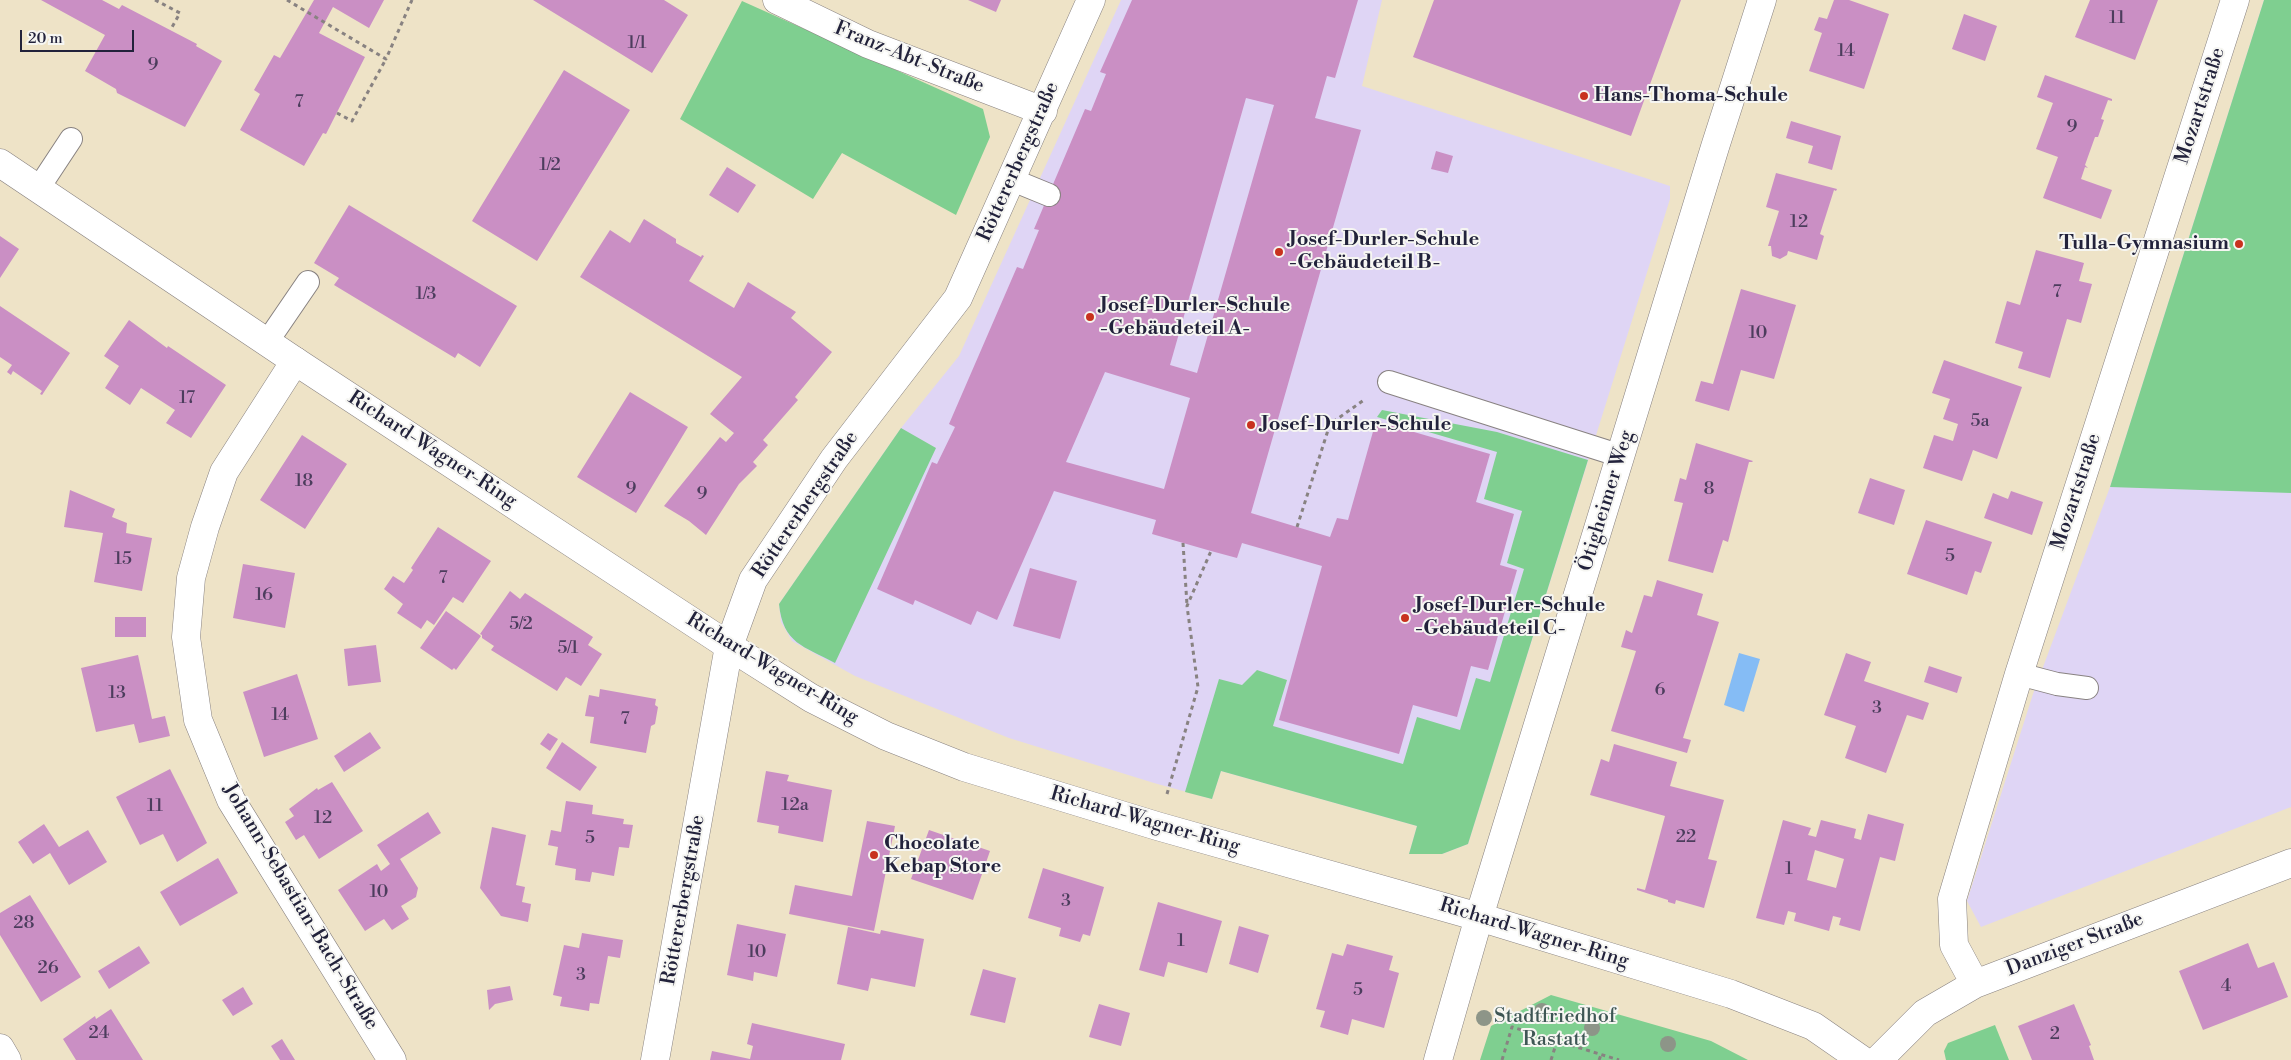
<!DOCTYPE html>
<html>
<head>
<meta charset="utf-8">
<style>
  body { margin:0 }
  #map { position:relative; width:2291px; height:1060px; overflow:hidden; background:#eee3c7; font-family:"Libre Bodoni",serif }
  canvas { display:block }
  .scale { position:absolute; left:20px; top:30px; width:114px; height:22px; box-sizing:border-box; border:2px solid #22223b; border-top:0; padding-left:6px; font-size:15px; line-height:18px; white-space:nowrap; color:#22223b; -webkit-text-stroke:4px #f6f6f2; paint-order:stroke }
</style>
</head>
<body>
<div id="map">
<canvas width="2291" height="1060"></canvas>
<div class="scale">20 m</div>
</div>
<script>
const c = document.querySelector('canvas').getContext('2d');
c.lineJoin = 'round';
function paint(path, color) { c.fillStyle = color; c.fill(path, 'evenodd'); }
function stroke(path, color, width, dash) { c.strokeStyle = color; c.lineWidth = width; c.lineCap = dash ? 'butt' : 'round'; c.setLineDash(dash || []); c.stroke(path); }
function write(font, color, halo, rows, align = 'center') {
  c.font = font + ' "Libre Bodoni",serif'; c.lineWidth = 4; c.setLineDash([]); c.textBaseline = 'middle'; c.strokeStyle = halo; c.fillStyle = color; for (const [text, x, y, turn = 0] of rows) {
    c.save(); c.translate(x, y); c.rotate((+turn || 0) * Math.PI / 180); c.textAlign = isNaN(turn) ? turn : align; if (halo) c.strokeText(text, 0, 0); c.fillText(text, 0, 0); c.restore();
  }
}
paint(new Path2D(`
  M1121,0H1382L1362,86L1670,186V199L1468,844L1442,854H1409L1417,826L1221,771L1212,799L1154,783L1009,738L855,676L792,641L781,622L779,604L901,428L959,356Z
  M2264,0H2291V807L1981,927L1967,901L2033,694L2110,487Z`), '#dfd5f5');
paint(new Path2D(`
  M2264,0H2291V493L2110,487Z
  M742,1L983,109L990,137L956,215L842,153L813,199L680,119Z
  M1382,410L1497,432L1588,460L1468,844L1442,854H1409L1417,826L1221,771L1212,799L1185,792L1219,679L1242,685L1257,670L1287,680L1273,726L1403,764L1417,717L1460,730L1476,678L1490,682L1524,569L1507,563L1522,511L1484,499L1497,452L1377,417Z
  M901,428L936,448L835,663C804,646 783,644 779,604Z
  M1551,995L1711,1041L1748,1060H1480L1491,1026Z
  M1995,1025L2009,1060H1946L1944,1051L1948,1043Z`), '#7fcf90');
paint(new Path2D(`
  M1739,653L1760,659L1744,712L1724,705Z`), '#85bcf5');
paint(new Path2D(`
  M41,0H102L119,9L122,5L197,44L196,46L222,61L185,127L117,93L116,89L85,71L105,35Z
  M314,0H384L369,28L333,7L319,33L365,57L326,134L323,133L304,166L240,130L260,94L254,90L274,55L280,58Z
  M533,0H664L688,15L652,73Z
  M968,0H1001L996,12Z
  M1132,0H1358L1335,78L1327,76L1315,118L1361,130L1251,513L1330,537L1337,518L1348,520L1376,421L1490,454L1476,502L1514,514L1500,565L1517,570L1488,670L1471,666L1457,717L1413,705L1399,754L1279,720L1322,566L1242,543L1237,558L1211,551L1152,534L1156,520L1054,491L997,620L977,611L971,625L915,600L913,605L877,589L932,462L937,464L955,427L949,424L1017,267L1023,269L1039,230L1034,229L1085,109L1091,111L1106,74L1100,72ZM1246,98L1274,105L1197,373L1170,365ZM1105,372L1190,398L1164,489L1066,462Z
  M1434,0H1681L1631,136L1413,57Z
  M1834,0H1849L1889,14L1864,89L1809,71L1822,33L1814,30L1819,17L1827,19Z
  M2090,0H2158L2135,60L2075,37Z
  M1964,14L1997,26L1985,61L1952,49Z
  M564,70L630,110L537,261L472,221Z
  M2045,75L2112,99V101L2108,100L2101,119L2104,120L2098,137H2095L2085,165L2088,168L2085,167L2081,179L2112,190L2101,219L2043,198L2058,157L2036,149L2053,103L2037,97Z
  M1791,121L1841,136L1832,170L1808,163L1813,146L1786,138Z
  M1436,151L1453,156L1448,173L1431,169Z
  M727,167L756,185L738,213L709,195Z
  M1776,173L1837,189L1836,191L1834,190L1820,234L1824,236L1817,260L1788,251L1787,255L1780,259L1772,256L1771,246H1768L1779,211L1766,207Z
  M349,205L517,306L480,367L458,353L455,358L334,285L339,278L314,263Z
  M644,219L676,239V243L701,257L702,255L704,256L689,281L734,308L748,282L796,312L791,318L832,352L795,397L798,400L763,440L768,445L753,462L757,466L739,484L706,535L689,521L664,506L720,437L726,442L734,433L710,414L742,377L580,277L610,230L630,243Z
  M0,236L19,249L0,278Z
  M2036,250L2084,263L2079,281L2092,284L2081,323L2067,319L2050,378L2018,368L2023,352L1995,343L2007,301L2020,305Z
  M1741,289L1796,305L1774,379L1741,370L1729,411L1695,401L1701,381L1713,384Z
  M0,306L70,353L42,395L40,394L42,391L13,371L11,375L7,372L12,365L0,357Z
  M129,320L167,348L168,346L226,385L191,438L166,423L175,410L141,388L130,405L105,388L119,366L104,356Z
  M1944,360L2022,387L1997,459L1973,450L1962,481L1923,468L1934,435L1953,441L1958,424L1943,419L1950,399L1932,393Z
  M630,392L688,427L636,513L577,477Z
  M302,435L347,464L305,529L260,500Z
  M1696,443L1753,461L1752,462H1749L1728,542L1723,540L1713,573L1668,561L1683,503L1674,501L1680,478L1686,480Z
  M1870,478L1905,490L1894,525L1858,513Z
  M70,490L115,509L112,517L127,523L126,533L152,538L142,591L94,582L103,533L64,527Z
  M2011,491L2043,502L2032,535L1984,518L1993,493L2008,499Z
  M1926,520L1992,542L1981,573L1975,571L1967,595L1907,574Z
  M438,527L491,561L463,603L453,597L434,625L427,620L421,629L397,613L403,604L384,589L393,576L404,583L413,570L411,568Z
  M243,564L295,573L285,628L233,618Z
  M1030,568L1077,581L1060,639L1013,626Z
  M1657,580L1703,594L1697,615L1719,622L1683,738L1691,740L1687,753L1611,731L1636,651L1621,647L1626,630L1632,633L1644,595L1652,597Z
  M510,591L520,599L525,593L593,637L588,645L602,654L581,686L566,677L557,691L491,650L494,646L482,638V635L480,634Z
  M446,611L481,636L456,670L454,668L452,670L420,648Z
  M115,617H146V637H115Z
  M376,645L381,682L348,686L344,649Z
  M1846,653L1871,662L1864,681L1929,703L1923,720L1907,715L1886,773L1845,758L1856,726L1824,715Z
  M138,655L152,719L165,716L170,736L139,743L134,724L96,732L81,668Z
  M1929,666L1962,677L1957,693L1924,682Z
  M297,674L318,739L264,757L243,692Z
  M600,689L656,699L655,705L658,707L655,724L651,726L646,753L590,743L594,717L585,716L589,695L599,697Z
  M370,732L381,748L344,772L334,756Z
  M548,733L558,739L550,751L540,744Z
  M562,742L597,767L580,791L546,768Z
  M1614,744L1677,762L1670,786L1724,800L1708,859L1717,861L1704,908L1676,900L1675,904L1668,902V900L1637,890V888L1645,890L1665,816L1590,795L1601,759L1609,762Z
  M170,769L207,843L177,862L163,834L140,845L116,797Z
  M766,771L789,775L787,781L832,790L823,842L778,833L779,826L757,822Z
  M332,782L363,831L319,859L304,835L296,840L285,822L294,816L289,809L317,788L318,790Z
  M566,801L593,805L592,814L624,819L623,824L633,825L629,848L619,847L614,876L592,872L590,882L575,880L576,869L555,865L558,847L548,845L551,830L561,832Z
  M428,812L441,833L400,859L418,888L416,897L401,906L409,919L392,930L384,919L365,931L338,890L377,864L381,871L390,864L377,845Z
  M1868,814L1904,824L1895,861L1880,857L1860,931L1839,925L1841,918L1833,916L1829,931L1794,921L1796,913L1788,911L1784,925L1756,918L1783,820L1811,828L1808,835L1816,837L1821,820L1856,829L1854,838L1861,840ZM1815,850L1844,859L1836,888L1807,880Z
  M867,821L895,826L874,931L789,914L795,885L852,896Z
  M44,824L59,847L88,830L107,862L69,885L50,853L33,864L18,842Z
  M492,827L526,835L516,885L525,887L522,902L531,904L528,922L501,916L480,888Z
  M929,830L990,851L973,900L911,879Z
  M218,858L238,893L180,926L160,892Z
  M1043,868L1104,887L1090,936L1083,934L1080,942L1059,936L1061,928L1028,918Z
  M30,895L81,977L41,1002L0,935V913Z
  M1158,902L1222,921L1207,973L1168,962L1164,977L1139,970Z
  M737,924L786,934L777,977L754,972L753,981L727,975Z
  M1239,926L1269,935L1258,973L1229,964Z
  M848,927L880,934L881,930L924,939L915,987L871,978L868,991L837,984Z
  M582,933L623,940L620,958L608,956L599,1004L590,1003L589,1011L560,1006L562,997L553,995L564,945L579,948Z
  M2248,943L2258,968L2274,962L2288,997L2203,1030L2179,971Z
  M1347,944L1393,956L1389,970L1399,973L1384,1028L1352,1019L1348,1035L1320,1027L1325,1011L1316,1009L1332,953L1343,956Z
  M139,946L150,963L109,989L98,971Z
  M983,969L1016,978L1005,1023L970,1015Z
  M510,986L513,1000L495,1004L489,1010L487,990Z
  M243,987L253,1004L233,1016L222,1000Z
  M1099,1004L1130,1013L1121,1046L1089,1037Z
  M2074,1004L2091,1045L2089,1046L2094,1060H2032L2018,1026Z
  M111,1009L143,1060H76L63,1039L95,1016L96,1019Z
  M752,1023L845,1044L841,1060H710L712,1051L750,1059L753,1046L747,1044Z
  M282,1039L295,1060H280L271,1046Z`), '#ca8fc4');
const lane = new Path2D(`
  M1010,179L1049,195
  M38,189L71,139
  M267,342L308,282
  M1389,382L1621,456
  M2019,674L2057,684L2087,688`);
const street = new Path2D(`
  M777,0L868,44L1043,111
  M295,361L224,472L205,527L191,578L186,637L198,720L231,800L392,1060
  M1975,984L1954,945L1952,899L2019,674L2235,0
  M0,1048L7,1060
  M655,1060L729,646L753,580L834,459L958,298L1091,0
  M1438,1060L1479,917L1715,147L1762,0
  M1878,1060L1925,1013L1975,984L2291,863`);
const secondary = new Path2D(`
  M0,163L295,361L729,646L811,698L886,736L964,767L1157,826L1479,917L1731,994L1813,1026L1862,1060`);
stroke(lane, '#888281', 24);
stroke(street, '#888281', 29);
stroke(secondary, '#888281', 29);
stroke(new Path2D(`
  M155,0L180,13L171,29
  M287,0L386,59L412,0
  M337,113L352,121L386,59
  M1297,527L1330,424L1364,400
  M1183,543L1187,605
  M1167,794L1198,687L1187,606L1211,551
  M1502,1060L1512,1027L1619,1060
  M1551,1060L1557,1041
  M1599,1060L1601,1055`), '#888281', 3, [4, 4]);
stroke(lane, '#fff', 22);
stroke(street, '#fff', 28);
stroke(secondary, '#fff', 28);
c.fillStyle = '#8d9588';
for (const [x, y] of [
  [1542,1011],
  [1484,1018],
  [1592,1028],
  [1668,1044]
]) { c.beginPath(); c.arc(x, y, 8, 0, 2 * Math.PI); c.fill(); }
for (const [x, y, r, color] of [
  [1584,96,5,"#c8321e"],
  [2239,244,5,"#c8321e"],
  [1279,252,5,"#c8321e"],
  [1090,317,5,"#c8321e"],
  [1251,425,5,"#c8321e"],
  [1405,618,5,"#c8321e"],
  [874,855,5,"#c8321e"]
]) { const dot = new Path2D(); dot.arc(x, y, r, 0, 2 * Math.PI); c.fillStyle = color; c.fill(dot); stroke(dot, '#f6f6f2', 2); }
write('18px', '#4c3d5d', null, [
  ["11",2117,19],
  ["1/1",637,44],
  ["14",1846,52],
  ["9",153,66],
  ["7",299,103],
  ["9",2072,128],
  ["1/2",550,166],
  ["12",1799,223],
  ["7",2057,293],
  ["1/3",426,295],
  ["10",1758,334],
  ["17",187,399],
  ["5a",1980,422],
  ["18",304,482],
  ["9",631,490],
  ["8",1709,490],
  ["9",702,495],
  ["5",1950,557],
  ["15",123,560],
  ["7",443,579],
  ["16",264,596],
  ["5/2",521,625],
  ["5/1",568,649],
  ["6",1660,691],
  ["13",117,694],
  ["3",1877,709],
  ["14",280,716],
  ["7",625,720],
  ["12a",795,806],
  ["11",155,807],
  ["12",323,819],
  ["22",1686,838],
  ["5",590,839],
  ["1",1789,870],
  ["10",379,893],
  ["3",1066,902],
  ["28",24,924],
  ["1",1181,942],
  ["10",757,953],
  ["26",48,969],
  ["3",581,976],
  ["4",2226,987],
  ["5",1358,991],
  ["24",99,1034],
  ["2",2055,1035]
]);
write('20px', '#22223b', '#f6f6f2', [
  ["Franz-Abt-Straße",909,58,22],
  ["Mozartstraße",2201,106,-72],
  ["Röttererbergstraße",1019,162,-66],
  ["Richard-Wagner-Ring",432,450,33],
  ["Mozartstraße",2077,492,-72],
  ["Ötigheimer Weg",1607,501,-73],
  ["Röttererbergstraße",806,505,-56],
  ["Richard-Wagner-Ring",772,669,31],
  ["Richard-Wagner-Ring",1145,821,16],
  ["Röttererbergstraße",684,900,-80],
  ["Johann-Sebastian-Bach-Straße",300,907,59],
  ["Richard-Wagner-Ring",1534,934,17],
  ["Danziger Straße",2075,945,-21]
]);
write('bold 20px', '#22223b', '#f6f6f2', [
  ["Hans-Thoma-Schule",1594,96],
  ["Josef-Durler-Schule",1289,240],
  ["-Gebäudeteil B-",1289,263],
  ["Tulla-Gymnasium",2229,244,"right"],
  ["Josef-Durler-Schule",1100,306],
  ["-Gebäudeteil A-",1100,329],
  ["Josef-Durler-Schule",1261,425],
  ["Josef-Durler-Schule",1415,606],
  ["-Gebäudeteil C-",1415,629],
  ["Chocolate",884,844],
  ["Kebap Store",884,867]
], 'left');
write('20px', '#3e5654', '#f6f6f2', [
  ["Stadtfriedhof",1555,1017],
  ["Rastatt",1555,1040]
]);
</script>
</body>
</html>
